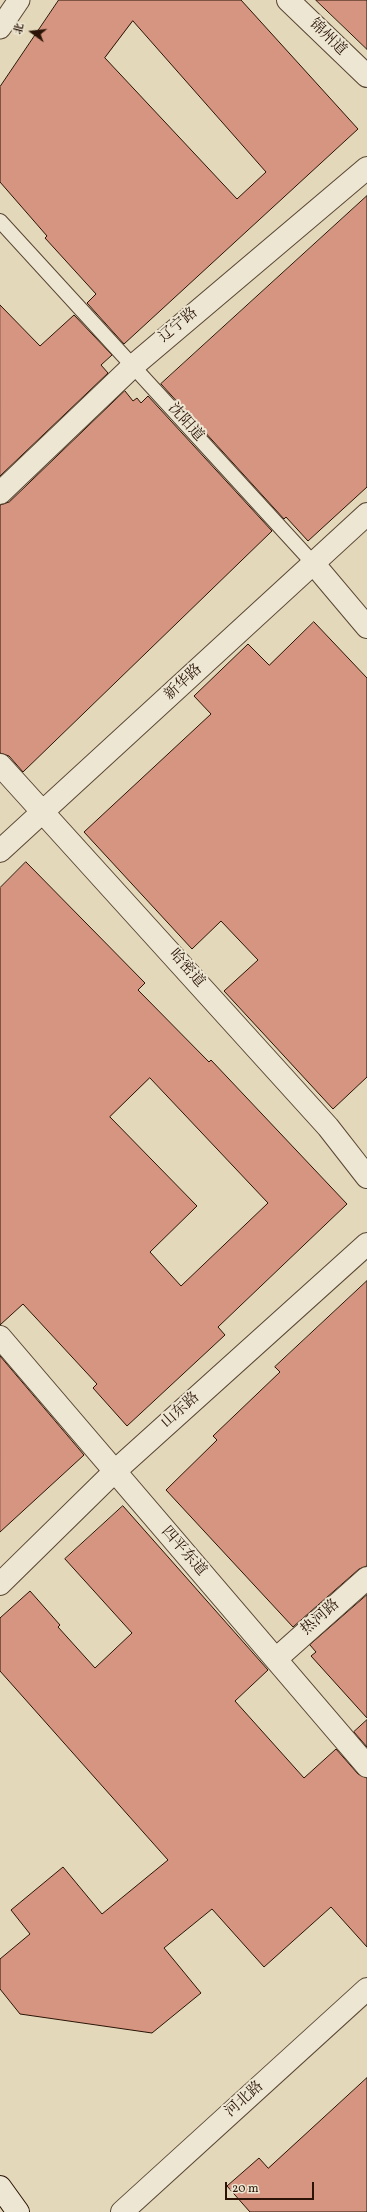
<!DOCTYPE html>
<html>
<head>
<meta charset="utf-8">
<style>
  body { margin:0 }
  #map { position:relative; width:367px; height:2212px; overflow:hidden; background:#e3d8b9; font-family:Vollkorn,"Noto Serif SC",serif }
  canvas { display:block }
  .north { position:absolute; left:12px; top:12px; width:40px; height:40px; -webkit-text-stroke:3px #ede6d2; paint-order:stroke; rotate:285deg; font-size:11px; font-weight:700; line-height:16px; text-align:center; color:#2b1407 }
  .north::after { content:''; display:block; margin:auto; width:14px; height:18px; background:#2b1407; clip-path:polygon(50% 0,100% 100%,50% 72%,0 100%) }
  .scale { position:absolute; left:225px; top:2182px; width:89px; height:18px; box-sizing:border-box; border:2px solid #2b1407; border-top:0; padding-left:5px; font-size:12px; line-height:14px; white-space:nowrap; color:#2b1407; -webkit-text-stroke:3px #ede6d2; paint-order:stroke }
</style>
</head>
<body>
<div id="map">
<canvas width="367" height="2212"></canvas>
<div class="north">北</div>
<div class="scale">20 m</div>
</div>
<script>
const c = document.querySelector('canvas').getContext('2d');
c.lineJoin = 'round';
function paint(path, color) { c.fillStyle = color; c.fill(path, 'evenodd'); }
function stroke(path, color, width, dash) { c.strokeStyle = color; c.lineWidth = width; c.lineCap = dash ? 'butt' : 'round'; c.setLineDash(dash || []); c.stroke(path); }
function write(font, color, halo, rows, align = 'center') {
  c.font = font + ' Vollkorn,"Noto Serif SC",serif'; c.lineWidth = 4; c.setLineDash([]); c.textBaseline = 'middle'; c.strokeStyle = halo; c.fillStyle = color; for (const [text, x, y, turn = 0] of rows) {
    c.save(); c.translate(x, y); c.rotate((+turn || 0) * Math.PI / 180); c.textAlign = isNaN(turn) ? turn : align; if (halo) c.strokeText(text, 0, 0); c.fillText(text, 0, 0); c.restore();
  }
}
const building = new Path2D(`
  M59,0H241L358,129L124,344L87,303L96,294L45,238L47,236L0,182V87ZM133,21L266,172L237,199L105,58Z
  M316,0H367V49Z
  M367,196V487L308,541L286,517L284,519L161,384Z
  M0,305L40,346L74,315L112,355L101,365L108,373L0,476Z
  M125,391L133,401L137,398L141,403L148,396L272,531L23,772L9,756L0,753V505L9,502Z
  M314,622L367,678V1077L333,1109L224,991L258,960L221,921L192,949L84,832L211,714L194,696L248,644L269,665Z
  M26,862L145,983L138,990L209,1062L211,1060L347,1204L218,1327L225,1335L127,1426L93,1388L97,1384L23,1304L0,1325V888ZM150,1078L268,1203L181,1286L150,1252L197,1206L110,1117Z
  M367,1281V1566L359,1569L293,1627L166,1490L217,1440L213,1436L280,1372L275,1367Z
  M0,1356L84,1455L0,1532Z
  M123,1506L268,1670L235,1701L304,1778L336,1749L358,1774L367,1778V1947L331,1907L264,1967L212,1909L164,1948L201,1993L152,2033L20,2014L0,1989V1959L30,1934L11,1910L63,1867L102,1914L168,1860L0,1671V1618L30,1591L60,1625L58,1627L95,1668L132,1633L65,1559Z
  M367,1595V1718L311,1656L316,1652L310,1645Z
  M367,1720V1747L354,1732Z
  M367,2078V2212H250L227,2186L259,2158L268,2168Z`);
paint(building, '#d69580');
stroke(building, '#2b1407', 1);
const service = new Path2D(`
  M0,221L313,563`);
const pedestrian = new Path2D(`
  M0,28L19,0`);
const minor = new Path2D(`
  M288,0L367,76
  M0,493L133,366L367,168
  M313,563L367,627
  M0,1337L367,1766
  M276,1659L367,1578`);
const tertiary = new Path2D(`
  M0,765L328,1127L367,1177
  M0,851L367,514
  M0,1584L114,1472L367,1244
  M122,2212L367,1989`);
const secondary = new Path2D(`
  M0,2187L18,2212`);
stroke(service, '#594534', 16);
stroke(pedestrian, '#594534', 23);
stroke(minor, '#594534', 24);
stroke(tertiary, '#594534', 24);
stroke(secondary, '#2b1407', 24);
stroke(service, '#ede6d2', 14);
stroke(pedestrian, '#ede6d2', 21);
stroke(minor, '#ede6d2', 22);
stroke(tertiary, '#ede6d2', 22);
stroke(secondary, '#ede6d2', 22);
write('15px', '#2b1407', '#ede6d2', [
  ["锦州道",327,38,44],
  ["辽宁路",179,326,-40],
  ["沈阳道",185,423,48],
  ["新华路",184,683,-43],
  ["哈密道",186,969,48],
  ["山东路",181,1411,-42],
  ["四平东道",183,1552,49],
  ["热河路",321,1618,-42],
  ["河北路",245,2100,-42]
]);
</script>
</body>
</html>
